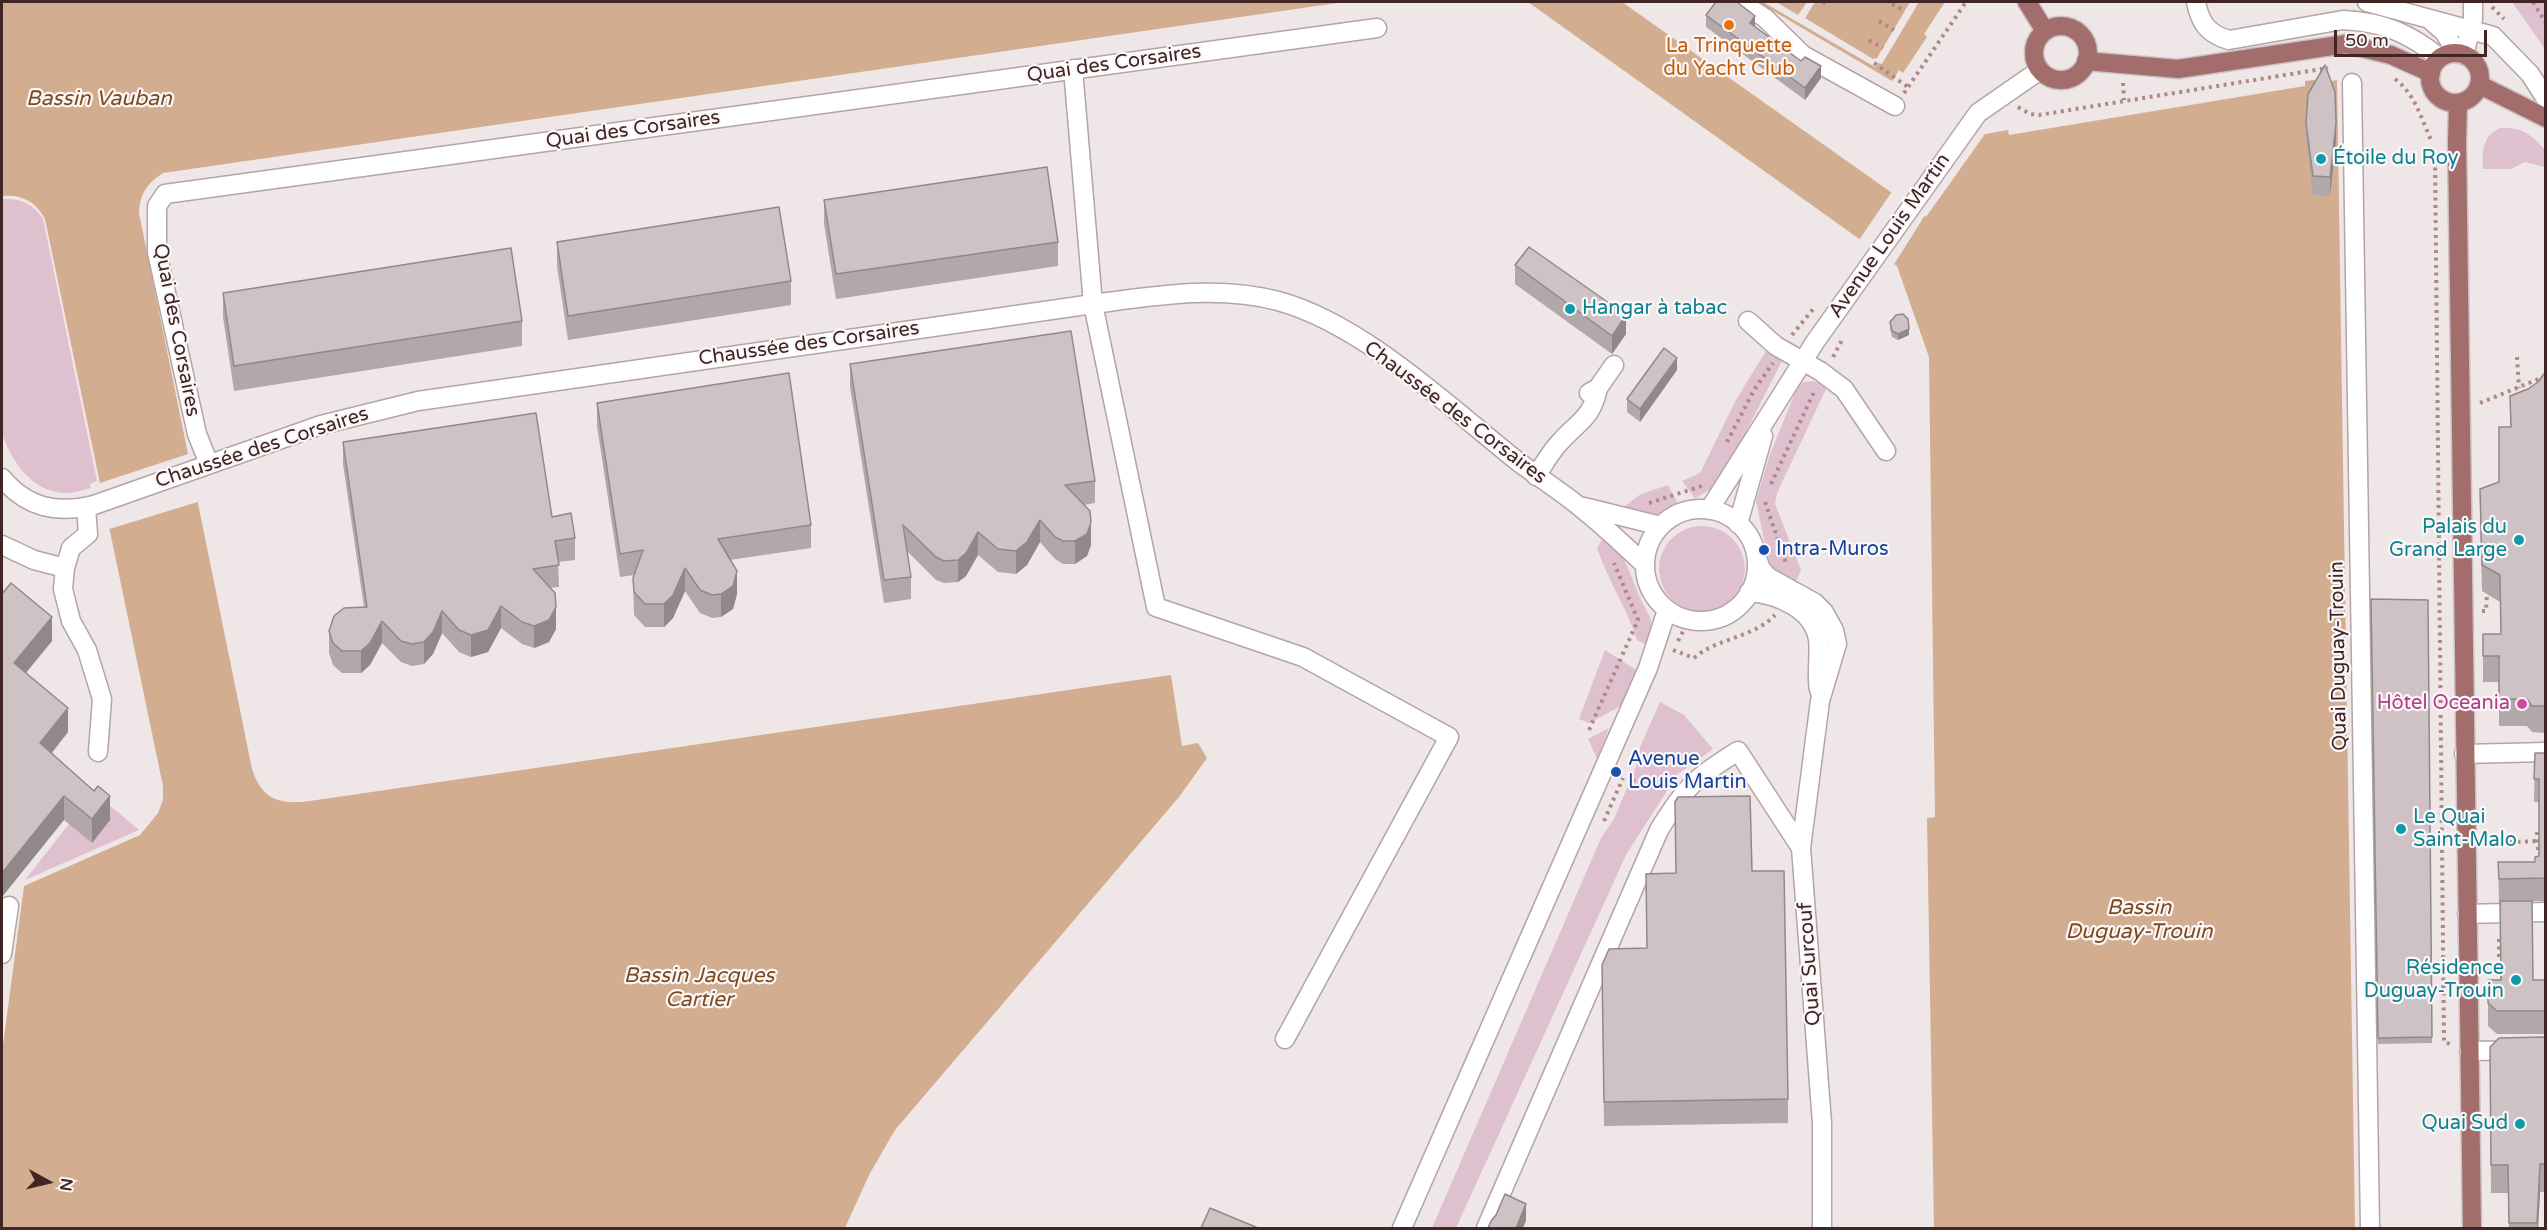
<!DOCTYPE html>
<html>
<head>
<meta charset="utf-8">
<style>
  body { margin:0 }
  #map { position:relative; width:2547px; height:1230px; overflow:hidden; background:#efe6e7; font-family:"Varela Round",sans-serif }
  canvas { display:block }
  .frame { position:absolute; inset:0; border:3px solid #412525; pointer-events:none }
  .north { position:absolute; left:18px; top:1152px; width:60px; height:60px; -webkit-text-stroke:4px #fbf7f8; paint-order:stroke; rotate:98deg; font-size:16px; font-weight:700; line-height:24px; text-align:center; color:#412525 }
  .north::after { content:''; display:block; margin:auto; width:21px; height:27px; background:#412525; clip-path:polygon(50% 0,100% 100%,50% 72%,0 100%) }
  .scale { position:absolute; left:2334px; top:30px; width:153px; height:27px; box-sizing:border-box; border:3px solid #412525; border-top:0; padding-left:8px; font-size:18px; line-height:21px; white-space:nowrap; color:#412525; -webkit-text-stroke:4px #fbf7f8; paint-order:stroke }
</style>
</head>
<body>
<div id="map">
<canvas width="2547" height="1230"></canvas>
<div class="frame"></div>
<div class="north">N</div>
<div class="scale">50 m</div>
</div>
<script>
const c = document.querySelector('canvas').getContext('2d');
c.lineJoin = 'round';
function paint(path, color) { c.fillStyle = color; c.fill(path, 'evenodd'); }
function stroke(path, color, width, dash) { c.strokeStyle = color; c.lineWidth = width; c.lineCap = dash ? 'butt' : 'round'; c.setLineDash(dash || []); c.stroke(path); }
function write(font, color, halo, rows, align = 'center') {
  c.font = font + ' "Varela Round",sans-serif'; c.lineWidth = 4.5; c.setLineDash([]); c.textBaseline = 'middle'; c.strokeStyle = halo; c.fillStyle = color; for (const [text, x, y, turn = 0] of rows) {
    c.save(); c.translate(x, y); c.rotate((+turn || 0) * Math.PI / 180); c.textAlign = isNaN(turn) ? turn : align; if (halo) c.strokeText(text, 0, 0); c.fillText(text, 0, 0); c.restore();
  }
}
paint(new Path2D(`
  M2512,2H2545V49Z
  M2500,128C2522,127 2531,134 2545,150V167L2525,162L2511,169H2483C2482,151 2482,137 2500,128Z
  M2,199C20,198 33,203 43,219L97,481L90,484L91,488C82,490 71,494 63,493C31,490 13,463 3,436Z
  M1766,351L1780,359L1781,363L1719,485L1695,498L1682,481L1700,473L1737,398Z
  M1812,381L1822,384L1826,389L1777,493L1775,504L1801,570L1794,586L1774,570L1768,558L1756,501L1770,454L1799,383Z
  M1668,485L1678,504C1654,519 1645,518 1619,510L1641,494Z
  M1659 569a43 43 0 1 1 86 0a43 43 0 1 1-86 0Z
  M1603,538C1627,556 1627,567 1638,593C1648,617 1656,616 1649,646L1637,640C1627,608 1608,581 1597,548Z
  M1605,650L1636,670L1621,706L1589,723L1579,719Z
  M1660,702L1684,715L1713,749L1678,774L1627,853L1456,1228H1432L1601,838L1614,819L1640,757V747Z
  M1609,728L1597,759L1588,739Z
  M94,792L139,830L25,880Z`), '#dfc0ce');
paint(new Path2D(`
  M2,2H1344L163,173C147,184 140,193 139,213L252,769C262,800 280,805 310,801L1171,675L1182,746L1198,743L1207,758L1179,797L895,1130L869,1175L845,1228H2V1053L24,886L140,835L158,813L163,800V786L45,219C36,201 21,194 2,196Z
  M1528,2H1622L1926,217L1985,134L2008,130L2009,135L2305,86V81L2322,79V83L2337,80L2355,1228H1934L1927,818L1935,817L1929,357L1897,266Z
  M1758,2H1945L1924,34L1927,37L1903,73L1899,70L1892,81Z`), '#d2ad90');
paint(new Path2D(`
  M1763,2H1776L1798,15L1807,2H1815L1805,18L1873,59L1877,58L1910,2H1919L1882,64L1878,63L1875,67Z
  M1893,190L1927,212L1893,266L1859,240Z
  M191,453L201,501L106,530L97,484Z`), '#efe6e7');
const minor = new Path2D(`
  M1740,2L1765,18L1803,55L1895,106
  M2196,2C2200,23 2208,34 2229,40L2343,20C2383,22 2409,33 2440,58
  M2367,2L2493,36L2530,74L2546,99
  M2430,20L2444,32L2457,53
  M2464,55L2473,19V2
  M1073,69L1093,304L1156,607L1303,657L1449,737L1285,1039
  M2352,83L2370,1228
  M1748,321L1776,346L1820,371L1844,389L1886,451
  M1589,393L1598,388L1614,365
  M209,464L197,434L157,252V206L165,194L1377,28
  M1536,476C1544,464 1551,451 1561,441C1579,421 1592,418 1598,388
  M2,478C27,508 57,514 94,505L321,425L418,401L1093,304C1154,296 1217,285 1278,301C1360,323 1445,403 1511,456C1533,474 1558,489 1580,507C1603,525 1624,545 1645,565
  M86,507L88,534L71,548L65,568L63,589L71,621L87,650L102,699L98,752
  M1584,507L1661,526
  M1645 565a56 56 0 1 1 112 0a56 56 0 1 1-112 0Z
  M1709,510L1815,342L1978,113L2040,70
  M1738,524L1763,436
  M2,545L34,560L65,568
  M1756,555L1761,569L1768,577L1815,603L1824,612L1834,630L1837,644L1820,701L1801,848L1822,1123V1228
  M1749,592C1777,594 1813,609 1818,639C1820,656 1816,673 1819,690
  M2464,754L2546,752
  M2467,914L2546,912
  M2,954L9,906
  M2469,1051L2546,1050
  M1402,1228L1648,668L1667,610
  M1486,1228L1659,830C1685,787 1696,777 1738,751L1801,848`);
const major = new Path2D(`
  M2027,2L2045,31
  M2034 53a27 27 0 1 1 54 0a27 27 0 1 1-54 0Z
  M2430 78a25 25 0 1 1 50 0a25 25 0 1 1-50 0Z
  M2086,61L2178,69L2346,44L2391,55L2431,73
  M2480,85L2546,118
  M2458,104L2457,142L2472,1228`);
stroke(minor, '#b4a4a5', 21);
stroke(major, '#cac2c2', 21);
stroke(new Path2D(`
  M1823,2L1830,6
  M2533,2L2546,23
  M1892,4L1905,11
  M2492,7L2504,19
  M1879,21L1894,30
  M1869,40L1883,48
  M1874,63L1908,87
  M2395,79C2416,95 2421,119 2432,142
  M2123,83L2124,100
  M1904,93L1966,2
  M2018,107L2030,114L2039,115L2328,68
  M2439,155L2435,157L2444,1042L2453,1045
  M1792,335L1814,308
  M1833,357L1842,340
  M2517,357L2519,388
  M2480,403L2546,376
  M1727,442L1754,390L1773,363
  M1771,484L1815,390
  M1765,502L1787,566
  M1649,503L1702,486
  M2482,611H2486L2487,594
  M1678,641L1689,620
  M1673,650L1694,658C1717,638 1753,638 1775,615
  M1589,730L1638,620L1614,563
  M1632,780L1640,784
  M1604,821L1623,778
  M2537,832L2538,851
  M2510,842L2539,841
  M2499,957V936`), '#b18788', 4, [3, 4.5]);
stroke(minor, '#fff', 18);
stroke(major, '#a36d6c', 18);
paint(new Path2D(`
  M1706,15L1755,27L1821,78L1805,100L1706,27Z
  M2306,123L2336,142L2330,196L2313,195L2306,141Z
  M824,200L1058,242V266L836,299L824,224Z
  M557,242L791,281V305L568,340L557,266Z
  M1515,265L1626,334L1612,354L1515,284Z
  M223,293L522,321V346L234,391L223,317Z
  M1890,322L1909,335L1898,340L1892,337L1890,328Z
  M850,364L1095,481V503L1084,505L1091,545L1087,556L1075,564H1063L1055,559L1040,542L1027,565L1016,574L998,572L978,555L966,576L958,582L944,583L936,580L907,551L911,577V599L884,603L850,387Z
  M1677,370L1640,422L1627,412V399Z
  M2546,371V733L2532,732L2527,726H2499V682H2483V634H2501L2500,602L2482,591L2480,516V489L2499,482L2510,427V396L2528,389L2538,382Z
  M597,403L811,525V548L730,560L737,594L733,609L721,617L712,618L700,613L685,591L673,618L664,627H645L634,615L633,578L634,575L620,577L597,426Z
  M343,442L552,517L575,538V560L558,562L559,587L550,588L556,629L549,642L534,648L522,644L501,628L488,652L471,657L459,652L442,633L433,654L424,664L412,666L401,662L382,643L370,665L361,673H342L333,665L329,653V631L364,607L343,464Z
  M2,594L52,641L26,673L68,732L52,753L110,820L92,843L64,820Z
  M2371,599L2428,600L2432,1043L2378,1044Z
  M2535,753H2546V901H2532L2533,980H2546V1034H2497L2488,1026V980H2500V902H2499L2498,862H2535L2539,856V802H2534Z
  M1752,871L1788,1099V1123L1604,1126L1602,965L1647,948Z
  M2546,1037V1192H2540L2538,1228H2509L2508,1193H2491L2490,1047Z`), '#b2a7a9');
paint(new Path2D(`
  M1755,16V29L1750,23Z
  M1821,66V78L1805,100V88Z
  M2336,123V142L2330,196V177Z
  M1626,315V334L1612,354V336Z
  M1909,329V335L1898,340V334Z
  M1677,358V370L1640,422V409Z
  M1040,520V542L1027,565L1016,574V551Z
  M1091,522V545L1087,556L1075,564V541Z
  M978,532V555L966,576L958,582V560Z
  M685,568V591L673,618L664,627V604Z
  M737,571V594L733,609L721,617V594Z
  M501,606V628L488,652L471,657V635Z
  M556,607V629L549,642L534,648V626Z
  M442,611V633L433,654L424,664V642Z
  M52,617V641L14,687V663Z
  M382,621V643L370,665L361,673V651Z
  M68,708V732L40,767V743Z
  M64,796V820L2,897V873Z
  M110,796V820L92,843V819Z
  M2540,1164V1192L2538,1228H2537Z
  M1526,1204V1221L1523,1228H1516Z`), '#918889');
const building = new Path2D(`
  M1716,2H1737L1755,16L1750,23L1801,61L1805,57L1821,66L1805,88L1706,15Z
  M2325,65L2335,92L2336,123L2330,177L2313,176L2306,123L2308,94Z
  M1047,167L1058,242L836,274L824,200Z
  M779,207L791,281L568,316L557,242Z
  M1529,247L1626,315L1612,336L1515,265Z
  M511,248L522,321L234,366L223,293Z
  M1903,314L1908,319L1909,329L1898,334L1892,331L1890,322L1896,315Z
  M1071,331L1095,481L1065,485L1090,511L1091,522L1087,534L1075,541H1063L1055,537L1040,520L1027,542L1016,551L998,549L978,532L966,553L958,560L944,561L936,557L903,525L911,577L884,580L850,364Z
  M1664,348L1677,358L1640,409L1627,399Z
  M2546,371V706H2532L2527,699H2499V656H2483V634H2501L2500,575L2482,565L2480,489L2499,482V427H2511L2510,396L2528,389L2538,382Z
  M789,373L811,525L718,539L737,571L733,586L721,594L712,595L700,590L685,568L673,595L664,604H645L634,592L633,578L643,550L620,554L597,403Z
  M536,413L552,517L571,513L575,538L555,541L559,565L533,569L555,593L556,607L549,620L534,626L522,622L501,606L488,630L471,635L459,630L442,611L433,632L424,642L412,644L401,641L382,621L370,643L361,651H342L333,643L329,631L334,616L344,608L367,607L343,442Z
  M11,583L52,617L14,663L68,708L40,743L94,791L98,786L110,796L92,819L64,796L2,873V594Z
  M2371,599L2428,600L2432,1037L2378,1038Z
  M2535,753H2546V878L2499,879L2498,862H2535V857L2539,856V779H2534Z
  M1750,796L1752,871H1784L1788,1099L1604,1102L1602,965L1609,949L1647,948L1646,874L1676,873L1675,802L1678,797Z
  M2500,901H2532L2533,980H2546V1011H2497L2488,1003V980H2501Z
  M2546,1037V1164H2540L2537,1223H2509L2508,1165H2491L2490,1047L2499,1038Z
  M1505,1194L1526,1204L1516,1228H1488L1491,1221L1496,1215Z
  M1210,1208L1258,1228H1201Z`);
paint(building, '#cfc2c4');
stroke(building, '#918889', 1.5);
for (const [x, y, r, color] of [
  [1729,25,6,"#e8710a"],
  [2321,159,6,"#0f9aa8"],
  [1570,309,6,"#0f9aa8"],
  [2519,540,6,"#0f9aa8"],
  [1764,550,6,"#1a4fb4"],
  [2522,704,6,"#d1479c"],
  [1616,772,6,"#1a4fb4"],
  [2401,829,6,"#0f9aa8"],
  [2516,980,6,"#0f9aa8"],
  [2520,1124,6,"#0f9aa8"]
]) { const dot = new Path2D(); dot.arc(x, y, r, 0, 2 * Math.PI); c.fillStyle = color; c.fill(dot); stroke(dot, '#fbf7f8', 2); }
write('20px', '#c56008', '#fbf7f8', [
  ["La Trinquette",1729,47],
  ["du Yacht Club",1729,70]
]);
write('20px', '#412525', '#fbf7f8', [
  ["Quai des Corsaires",1114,64,-8],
  ["Quai des Corsaires",633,130,-8],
  ["Avenue Louis Martin",1890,236,-55],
  ["Quai des Corsaires",176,330,79],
  ["Chaussée des Corsaires",809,344,-8],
  ["Chaussée des Corsaires",1455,413,37],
  ["Chaussée des Corsaires",262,448,-18],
  ["Quai Duguay-Trouin",2339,656,-91],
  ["Quai Surcouf",1810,964,-94]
]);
write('20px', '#0d838f', '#fbf7f8', [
  ["Étoile du Roy",2333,159],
  ["Hangar à tabac",1582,309],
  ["Palais du",2507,528,"right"],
  ["Grand Large",2507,551,"right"],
  ["Le Quai",2413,818],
  ["Saint-Malo",2413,841],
  ["Résidence",2504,969,"right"],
  ["Duguay-Trouin",2504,992,"right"],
  ["Quai Sud",2508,1124,"right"]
], 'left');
write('20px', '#164399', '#fbf7f8', [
  ["Intra-Muros",1776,550],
  ["Avenue",1628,760],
  ["Louis Martin",1628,783]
], 'left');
write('20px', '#b23c85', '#fbf7f8', [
  ["Hôtel Oceania",2510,704]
], 'right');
write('italic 21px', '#7d4a1f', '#fbf7f8', [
  ["Bassin Vauban",99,99],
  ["Bassin",2139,908],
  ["Duguay-Trouin",2139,932],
  ["Bassin Jacques",699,976],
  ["Cartier",699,1000]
]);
</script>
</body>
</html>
